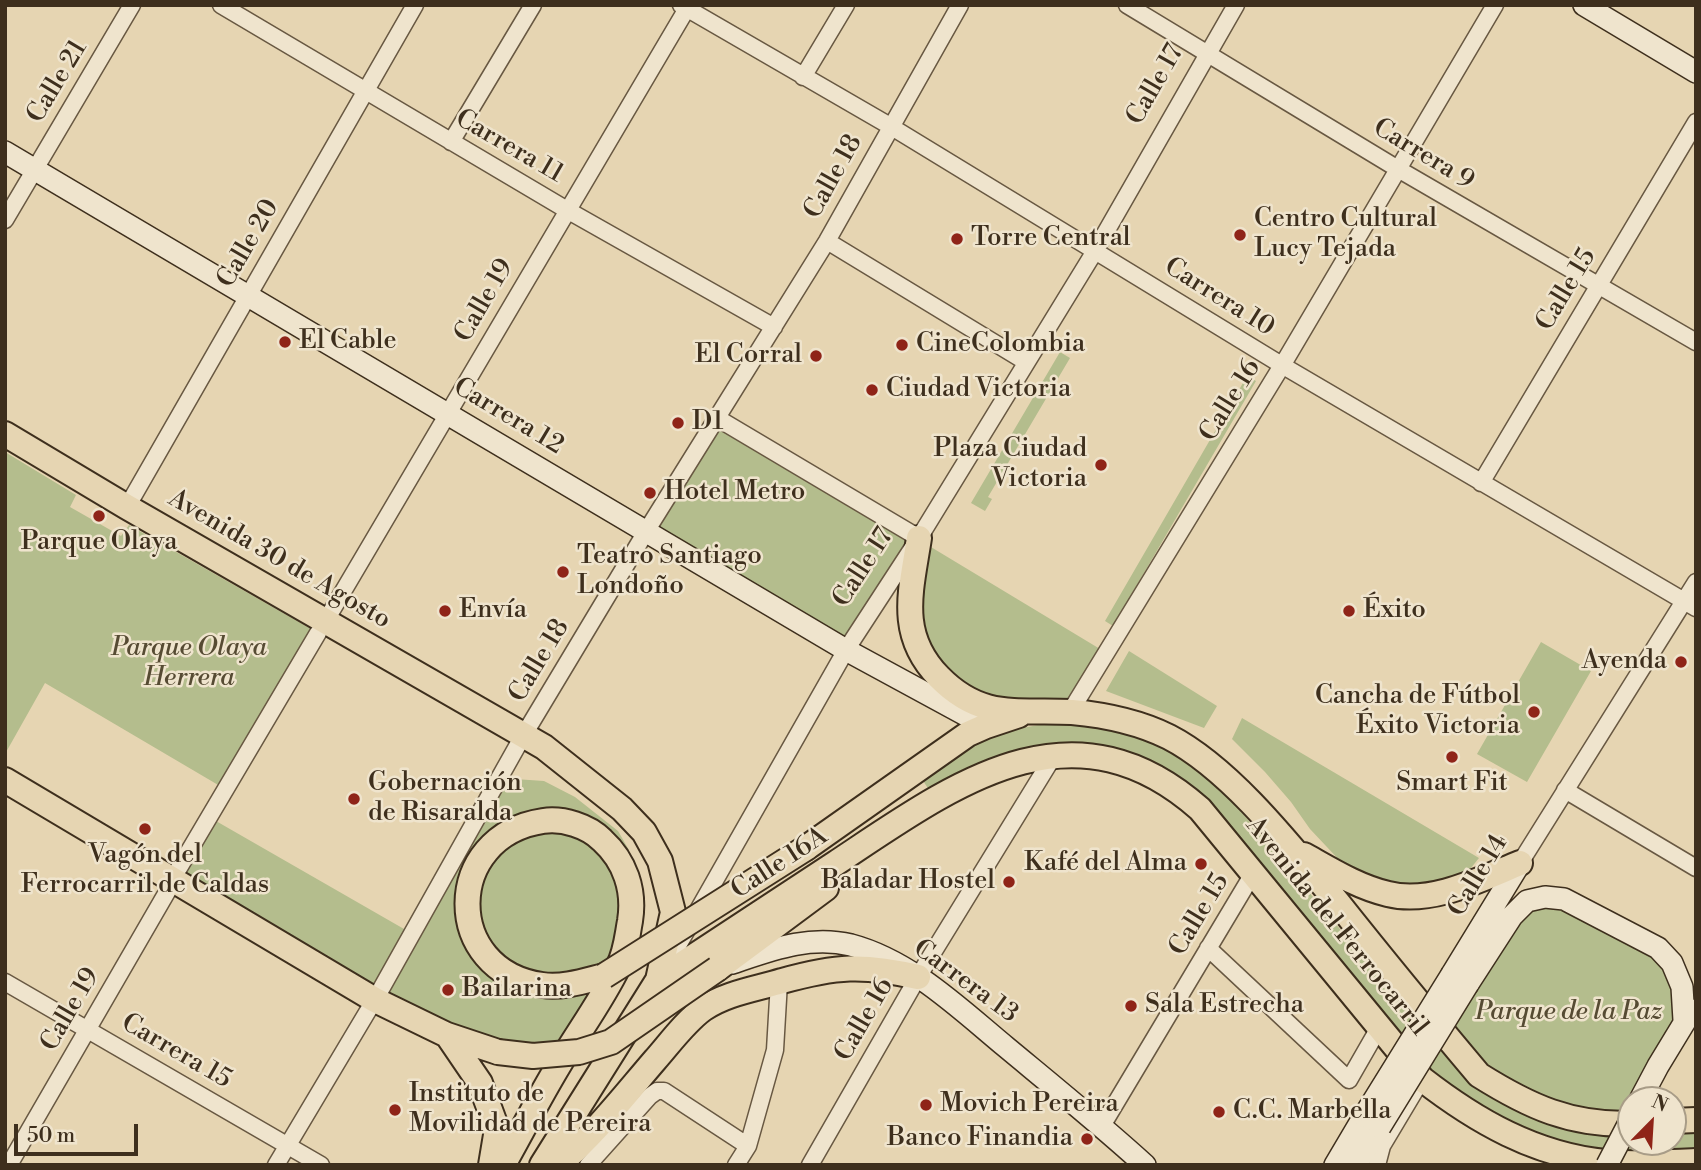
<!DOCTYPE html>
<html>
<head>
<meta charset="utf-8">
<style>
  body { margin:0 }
  #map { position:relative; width:1701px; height:1170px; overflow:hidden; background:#e6d5b2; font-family:"Libre Bodoni",serif }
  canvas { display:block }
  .frame { position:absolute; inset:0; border:7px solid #3e2f1d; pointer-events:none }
  .north { position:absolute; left:1617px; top:1086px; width:70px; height:70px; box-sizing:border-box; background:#efe4cd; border:2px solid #a89c87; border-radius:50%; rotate:24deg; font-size:19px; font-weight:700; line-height:28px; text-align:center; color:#3e2f1d }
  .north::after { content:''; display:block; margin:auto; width:24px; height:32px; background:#8f2418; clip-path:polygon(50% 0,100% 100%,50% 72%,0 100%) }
  .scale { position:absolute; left:14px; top:1124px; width:124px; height:32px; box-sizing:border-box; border:4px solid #3e2f1d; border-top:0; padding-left:9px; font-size:21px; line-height:24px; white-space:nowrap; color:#3e2f1d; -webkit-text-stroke:5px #efe4cd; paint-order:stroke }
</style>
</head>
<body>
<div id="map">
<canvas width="1701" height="1170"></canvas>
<div class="frame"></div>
<div class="north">N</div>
<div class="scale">50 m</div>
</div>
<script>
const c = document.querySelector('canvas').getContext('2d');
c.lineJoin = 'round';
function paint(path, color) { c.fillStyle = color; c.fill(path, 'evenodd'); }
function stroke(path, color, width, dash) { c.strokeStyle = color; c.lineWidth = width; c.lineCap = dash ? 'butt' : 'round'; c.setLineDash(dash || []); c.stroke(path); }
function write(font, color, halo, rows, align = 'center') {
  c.font = font + ' "Libre Bodoni",serif'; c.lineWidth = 5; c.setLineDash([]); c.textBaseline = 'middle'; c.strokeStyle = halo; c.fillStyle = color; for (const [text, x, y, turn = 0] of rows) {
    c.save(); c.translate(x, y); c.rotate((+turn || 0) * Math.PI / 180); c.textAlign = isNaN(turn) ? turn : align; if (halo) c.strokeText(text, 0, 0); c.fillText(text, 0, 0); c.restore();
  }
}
paint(new Path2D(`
  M1060,352L1070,358L988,497L992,499L985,511L971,503Z
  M1247,376L1256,381L1113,626L1105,621Z
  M717,418L1105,652L1070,712L1000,711L920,650L919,540L846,650L646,532Z
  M5,452L76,495L70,507L121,536L129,525L318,633L225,789L45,683L5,754Z
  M1541,642L1591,671L1527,782L1477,754Z
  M1129,651L1217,706L1204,728L1106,691Z
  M1242,718L1479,858L1466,874L1444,883L1394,890L1342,863L1310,829L1291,802L1265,772L1232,739Z
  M1072,723C1114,728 1158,738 1193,763C1203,770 1212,780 1222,789L1436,1043L1474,1082L1631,1134V1142H1673V1132L1696,1130V1151L1627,1153L1556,1142L1505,1124L1462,1098L1427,1067L1207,802C1164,764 1135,751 1077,747C1058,746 1037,745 1018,750C987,759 960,780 934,798L922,779C977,742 1003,724 1072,723Z
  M500,778L544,781L575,797L618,831L629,850L627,873L631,915L565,1053L498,1052L381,989L179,868L209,817L411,933Z
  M1545,897L1658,948L1684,1020L1631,1100V1122L1517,1098L1440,1030L1512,916Z`), '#b4bd8d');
const street = new Path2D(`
  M221,5L567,210L774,327
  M681,5L890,126L1285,367L1696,608
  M1127,5L1398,169L1696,342
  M803,77L846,5
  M451,142L533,5
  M5,220L132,5
  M827,241L1026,362
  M717,418L919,538
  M1481,483L1696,122
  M127,507L415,5
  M325,622L689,5
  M1070,712L1286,359L1495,5
  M1565,790L1696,868
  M1520,863L1696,582
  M179,868L318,633
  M1208,948L1349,1080L1380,1026
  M668,963L846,650L919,538L1095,251L1236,5
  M5,982L321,1165
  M1102,1126L1254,872
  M9,1165L174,880
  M276,1165L381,989L519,743L647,530L827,241L960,5
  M588,1165L650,1096L657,1091H664L748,1146
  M736,1165L748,1146L775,1050L779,982
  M810,1165L918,977L1053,757
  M1377,1165L1382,1146L1422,1079`);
const secondary = new Path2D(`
  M1584,5L1696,72
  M5,152L846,650L986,726
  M732,963C771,950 809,935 851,945C911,961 960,1009 1006,1047C1053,1086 1100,1124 1145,1165
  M1452,974L1520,863
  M1468,984L1512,916L1527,901L1545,897L1564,899L1658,948L1672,963L1682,987L1684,1020
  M1640,1100L1658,1066L1692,1010
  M1335,1165L1364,1116
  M1356,1165L1380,1127`);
const primary = new Path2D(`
  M5,434L127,507L544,747L622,809L644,832L660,861L673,912L658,980L542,1165
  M919,538C911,591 897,634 939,677C982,721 1019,709 1072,712C1105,715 1139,722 1169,737C1231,769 1293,849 1338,903C1384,961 1431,1018 1479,1075C1530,1107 1570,1125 1631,1124
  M5,780L375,1000L447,1035L498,1052
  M806,848L968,734L986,726L1019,715
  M1304,855C1331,870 1358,887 1388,894C1431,905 1481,879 1520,863
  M717,969L826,888
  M658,980C717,941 777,902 836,863C952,786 1071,695 1200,809L1422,1079C1476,1121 1535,1155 1605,1162C1635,1165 1666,1162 1696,1161
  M448,1036L480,1083L497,1129L491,1165
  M1673,1121L1696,1120
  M503,1165C522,1131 540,1096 560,1063C579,1031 602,1000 618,967C626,953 627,937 630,921C635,890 625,861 602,840C588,826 563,818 543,821C443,836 442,971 542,985C563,988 584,981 604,976
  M558,1165C594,1135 624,1096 655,1060C670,1043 685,1022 703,1009C726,993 756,989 782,981C836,966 863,964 918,977`);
stroke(street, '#685842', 19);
stroke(secondary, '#3e2f1d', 24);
stroke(primary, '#3e2f1d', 28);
stroke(street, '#efe4cd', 16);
stroke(secondary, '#efe4cd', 21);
stroke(primary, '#e6d5b2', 24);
const secondaryBridge = new Path2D(`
  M1364,1116L1452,974
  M1380,1127L1468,984
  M1607,1165L1631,1119`);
const primaryBridge = new Path2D(`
  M604,976L806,848
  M498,1052L533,1056L579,1052L611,1042L717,969`);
stroke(secondaryBridge, '#3e2f1d', 24, []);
stroke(primaryBridge, '#3e2f1d', 28, []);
stroke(secondaryBridge, '#efe4cd', 21);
stroke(primaryBridge, '#e6d5b2', 24);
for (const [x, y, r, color] of [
  [1240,235,7,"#8f2418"],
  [957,239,7,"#8f2418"],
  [285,342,7,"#8f2418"],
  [902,345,7,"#8f2418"],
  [816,356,7,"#8f2418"],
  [872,390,7,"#8f2418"],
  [678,423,7,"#8f2418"],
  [1101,465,7,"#8f2418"],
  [650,493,7,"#8f2418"],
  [99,516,7,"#8f2418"],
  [563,572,7,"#8f2418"],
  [445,611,7,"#8f2418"],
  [1349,611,7,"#8f2418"],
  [1681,662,7,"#8f2418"],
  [1534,712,7,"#8f2418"],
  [1452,757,7,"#8f2418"],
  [354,799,7,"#8f2418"],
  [145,829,7,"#8f2418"],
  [1201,864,7,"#8f2418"],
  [1009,882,7,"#8f2418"],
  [448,990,7,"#8f2418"],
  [1131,1006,7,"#8f2418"],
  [926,1105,7,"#8f2418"],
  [395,1110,7,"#8f2418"],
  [1219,1112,7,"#8f2418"],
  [1087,1139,7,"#8f2418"]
]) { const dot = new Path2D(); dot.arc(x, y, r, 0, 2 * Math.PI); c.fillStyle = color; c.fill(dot); stroke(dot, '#efe4cd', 2.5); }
write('26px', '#3e2f1d', '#efe4cd', [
  ["Calle 21",58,82,-59],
  ["Calle 17",1156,85,-60],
  ["Carrera 11",509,147,30],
  ["Carrera 9",1423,155,31],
  ["Calle 18",834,177,-61],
  ["Calle 20",249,244,-60],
  ["Calle 15",1567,290,-59],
  ["Carrera 10",1219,298,32],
  ["Calle 19",485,301,-60],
  ["Calle 16",1231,401,-58],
  ["Carrera 12",508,417,31],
  ["Avenida 30 de Agosto",279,560,30],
  ["Calle 17",864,568,-57],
  ["Calle 18",540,661,-59],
  ["Calle 16A",780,864,-33],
  ["Calle 14",1479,876,-59],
  ["Calle 15",1200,915,-59],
  ["Avenida del Ferrocarril",1336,927,51],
  ["Carrera 13",965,982,36],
  ["Calle 19",71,1010,-60],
  ["Calle 16",865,1020,-60],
  ["Carrera 15",176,1052,30]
]);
write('26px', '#3e2f1d', '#efe4cd', [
  ["Centro Cultural",1254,220],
  ["Lucy Tejada",1254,250],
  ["Torre Central",971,239],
  ["El Cable",299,342],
  ["CineColombia",916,345],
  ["El Corral",802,356,"right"],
  ["Ciudad Victoria",886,390],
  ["D1",692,423],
  ["Plaza Ciudad",1087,450,"right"],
  ["Victoria",1087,480,"right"],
  ["Hotel Metro",664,493],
  ["Parque Olaya",99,543,"center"],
  ["Teatro Santiago",577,557],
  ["Londoño",577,587],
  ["Envía",459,611],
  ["Éxito",1363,611],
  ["Ayenda",1667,662,"right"],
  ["Cancha de Fútbol",1520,697,"right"],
  ["Éxito Victoria",1520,727,"right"],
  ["Gobernación",368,784],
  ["de Risaralda",368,814],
  ["Smart Fit",1452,784,"center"],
  ["Vagón del",145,856,"center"],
  ["Ferrocarril de Caldas",145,886,"center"],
  ["Kafé del Alma",1187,864,"right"],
  ["Baladar Hostel",995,882,"right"],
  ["Bailarina",462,990],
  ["Sala Estrecha",1145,1006],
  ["Instituto de",409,1095],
  ["Movilidad de Pereira",409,1125],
  ["Movich Pereira",940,1105],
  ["C.C. Marbella",1233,1112],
  ["Banco Finandia",1073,1139,"right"]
], 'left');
write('italic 26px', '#564b33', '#efe4cd', [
  ["Parque Olaya",189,649],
  ["Herrera",189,679],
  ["Parque de la Paz",1569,1013]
]);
</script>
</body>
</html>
